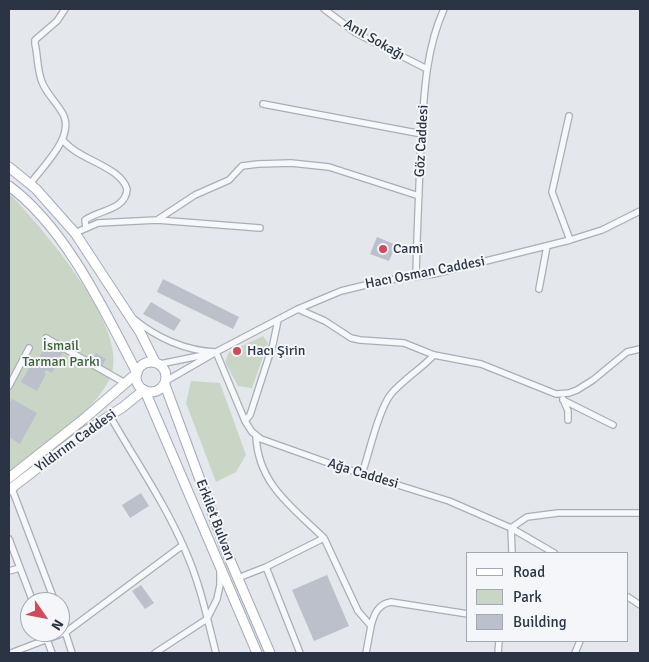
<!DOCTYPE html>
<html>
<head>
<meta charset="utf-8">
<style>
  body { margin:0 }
  #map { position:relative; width:649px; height:662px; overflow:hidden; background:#e4e7ec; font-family:Signika,sans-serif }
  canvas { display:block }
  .frame { position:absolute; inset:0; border:10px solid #2b3445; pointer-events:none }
  .legend { position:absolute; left:466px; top:552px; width:162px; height:90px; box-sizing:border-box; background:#f4f6f9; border:1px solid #a4a8b1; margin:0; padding:6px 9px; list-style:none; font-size:15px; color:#2b3445 }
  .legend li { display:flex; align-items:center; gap:10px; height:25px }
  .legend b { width:25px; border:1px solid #a4a8b1 }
  .north { position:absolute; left:20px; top:592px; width:50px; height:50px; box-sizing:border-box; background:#f4f6f9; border:1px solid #a4a8b1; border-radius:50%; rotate:123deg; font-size:14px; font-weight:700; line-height:20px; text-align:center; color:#2b3445 }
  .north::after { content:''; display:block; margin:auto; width:18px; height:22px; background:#d1495b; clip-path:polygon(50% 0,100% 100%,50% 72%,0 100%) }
</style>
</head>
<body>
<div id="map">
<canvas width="649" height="662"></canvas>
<div class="frame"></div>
<ul class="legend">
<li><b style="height:6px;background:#fff"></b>Road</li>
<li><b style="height:14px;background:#c9d6c5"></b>Park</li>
<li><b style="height:14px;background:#bbc0ca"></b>Building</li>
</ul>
<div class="north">N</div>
</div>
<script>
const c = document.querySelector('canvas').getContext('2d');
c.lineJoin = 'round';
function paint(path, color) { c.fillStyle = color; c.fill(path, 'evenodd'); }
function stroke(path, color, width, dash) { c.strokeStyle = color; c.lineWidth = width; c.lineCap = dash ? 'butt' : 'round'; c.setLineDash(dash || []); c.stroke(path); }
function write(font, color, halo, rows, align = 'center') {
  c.font = font + ' Signika,sans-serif'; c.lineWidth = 4; c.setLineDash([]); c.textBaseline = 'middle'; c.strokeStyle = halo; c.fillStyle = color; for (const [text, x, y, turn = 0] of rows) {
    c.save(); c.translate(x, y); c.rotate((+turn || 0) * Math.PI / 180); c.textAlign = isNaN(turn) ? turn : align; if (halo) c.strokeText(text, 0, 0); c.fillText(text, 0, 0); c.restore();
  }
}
paint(new Path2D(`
  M9,193C41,227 127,324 112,373C101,407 38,453 9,472Z
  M263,336L268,343L252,388L238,386L225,362L229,352Z
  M191,381L220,383L246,455L236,472L216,482L186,403Z`), '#c9d6c5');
paint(new Path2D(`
  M377,237L396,245L389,261L370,254Z
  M163,279L239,317L233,329L157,292Z
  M151,302L181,320L174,331L143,314Z
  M47,343L63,352L52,373L46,370L44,373L46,374L37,391L21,382L33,361L39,364L40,362L37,361Z
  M96,353L106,359L102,366L92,360Z
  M12,399L37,413L20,444L9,437V404Z
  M141,493L149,506L130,518L122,505Z
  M327,575L349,626L314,641L292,590Z
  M141,585L154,603L145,609L132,591Z`), '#bbc0ca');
const street = new Path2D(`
  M324,9L356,33L427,69
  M263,104L422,134
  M569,116L552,192L570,240
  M63,140C78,160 120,166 127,189C126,210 99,210 85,220L86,228
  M30,184C43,166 75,137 63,114C57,103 46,93 42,82C37,70 38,56 35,44V40L57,21L65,9
  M260,228L157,220L195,195L229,180L242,166L258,164L291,163L329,167L419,196
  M75,233L98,223L157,220
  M416,276C417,232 419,187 421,143C424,97 425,51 444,9
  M539,289L547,246
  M298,309L325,321L351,338L360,340L404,343L434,355L481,364L556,394L569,393L577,390L593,380L627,352L640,349
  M134,319C157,338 186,351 216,352
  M46,338L125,383
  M216,352L245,421L252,432L261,439L337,466L449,501L511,528L554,553
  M160,364L209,354
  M166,381L216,352L298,309L341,291L382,281L434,274L570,240L602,230L640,211
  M9,386L29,348
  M563,399L568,411V420
  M563,400L613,425
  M110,416C135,460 165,503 185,550C200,583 207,618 216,653
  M245,421L250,415L273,344L278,320
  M256,436C258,484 292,507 324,538
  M362,474C369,453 379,409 391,394C404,379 421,369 434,355
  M12,489L55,602
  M9,539L33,602
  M512,553L511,528L527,517L558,513H640
  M266,567L300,653
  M9,571L20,568
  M238,578L266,567L324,538L358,611L371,626L366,653
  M628,597L640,605
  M60,616L72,653
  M371,626C374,614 378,604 391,602L468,614
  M44,632L52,653
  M11,653L66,632L183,545
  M155,653L207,619L217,599L220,585V571
  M498,653L499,641
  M575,653L580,641`);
const secondary = new Path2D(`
  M9,478L85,418L137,373
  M9,490L86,431L123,407L144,390`);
const primary = new Path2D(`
  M9,167L36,189L75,233L140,332L155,362
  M9,186C66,228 104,310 137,373
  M136 377a15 15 0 1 1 30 0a15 15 0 1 1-30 0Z
  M165,385L227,553L270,653
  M145,391L257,653`);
stroke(street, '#a9aeb7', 8);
stroke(secondary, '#a9aeb7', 11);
stroke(primary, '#a3abb8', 11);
stroke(street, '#f7f8fa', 5.5);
stroke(secondary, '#fff', 9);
stroke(primary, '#fff', 9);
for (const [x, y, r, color] of [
  [383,249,5,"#d1495b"],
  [237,351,5,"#d1495b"]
]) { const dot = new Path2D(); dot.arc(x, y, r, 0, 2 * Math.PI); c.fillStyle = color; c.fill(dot); stroke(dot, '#f4f6f9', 2); }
write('14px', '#2b3445', '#f4f6f9', [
  ["Anıl Sokağı",374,40,30],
  ["Göz Caddesi",422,141,-87],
  ["Hacı Osman Caddesi",425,273,-11],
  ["Yıldırım Caddesi",76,441,-36],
  ["Ağa Caddesi",363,474,17],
  ["Erkilet Bulvarı",215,520,69]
]);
write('14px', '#2b3445', '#f4f6f9', [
  ["Cami",393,249],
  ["Hacı Şirin",247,351]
], 'left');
write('14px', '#3f6138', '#f4f6f9', [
  ["İsmail",61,346],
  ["Tarman Parkı",61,362]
]);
</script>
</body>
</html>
